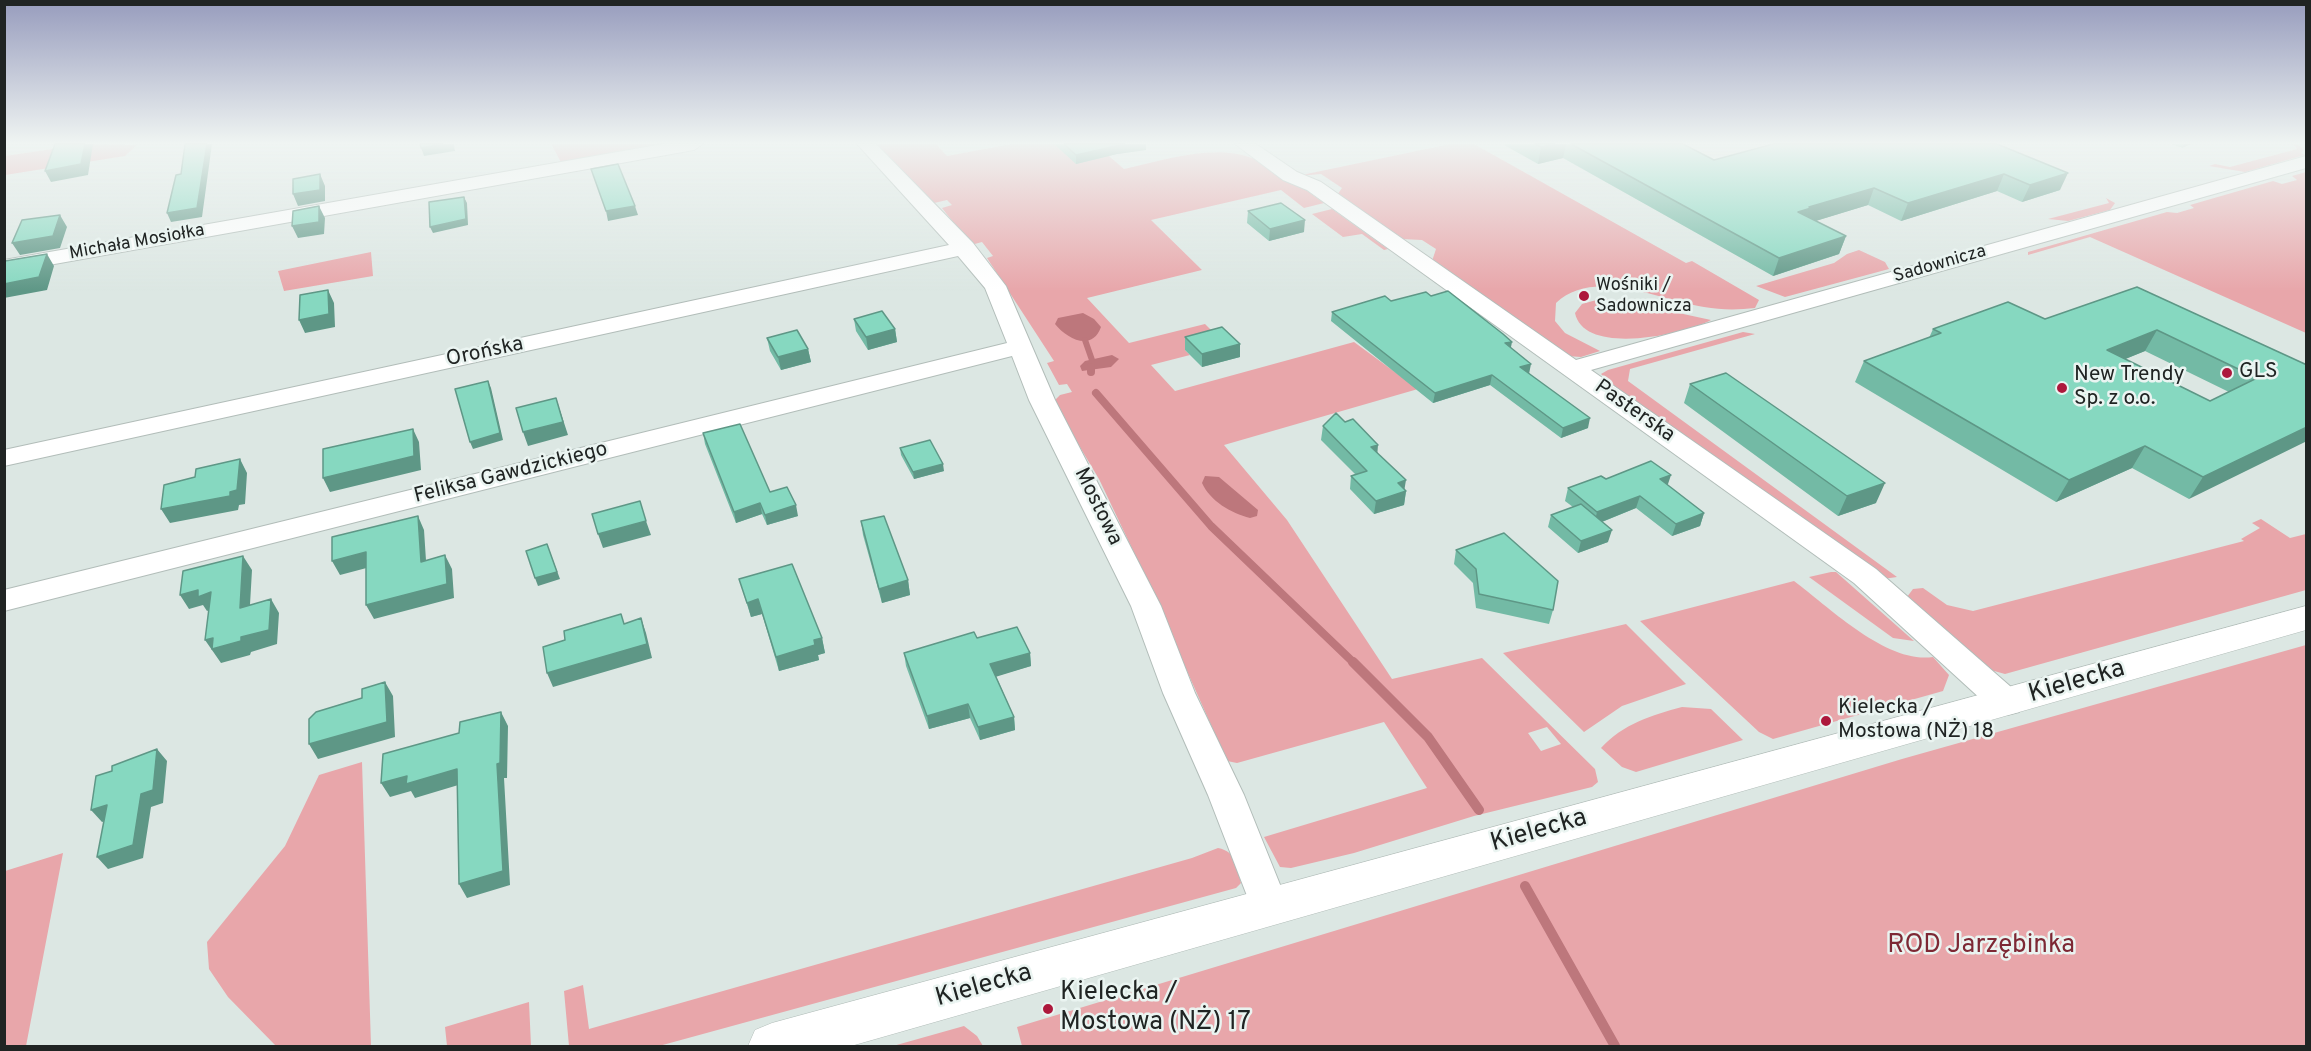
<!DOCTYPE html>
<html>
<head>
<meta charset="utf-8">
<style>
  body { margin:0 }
  #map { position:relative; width:2311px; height:1051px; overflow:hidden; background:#dce7e3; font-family:Overpass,sans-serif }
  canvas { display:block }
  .frame { position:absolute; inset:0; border:6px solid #202423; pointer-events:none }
</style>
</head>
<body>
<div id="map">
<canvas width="2311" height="1051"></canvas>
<div class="frame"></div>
</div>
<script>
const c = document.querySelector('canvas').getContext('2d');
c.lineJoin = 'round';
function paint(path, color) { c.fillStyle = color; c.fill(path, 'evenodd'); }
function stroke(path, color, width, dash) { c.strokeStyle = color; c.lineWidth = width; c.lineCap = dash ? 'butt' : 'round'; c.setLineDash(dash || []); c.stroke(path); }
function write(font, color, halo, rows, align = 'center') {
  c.font = font + ' Overpass,sans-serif'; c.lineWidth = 5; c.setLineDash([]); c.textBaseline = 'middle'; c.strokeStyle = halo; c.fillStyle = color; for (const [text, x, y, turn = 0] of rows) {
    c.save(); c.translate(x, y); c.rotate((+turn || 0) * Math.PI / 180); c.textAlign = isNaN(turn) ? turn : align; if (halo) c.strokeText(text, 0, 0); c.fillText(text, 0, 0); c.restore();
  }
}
paint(new Path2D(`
  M86,144L137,145L125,156L5,175V156Z
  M551,144H673L562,164Z
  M874,144H936L947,156L1011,144H1095L1124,169C1165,160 1217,142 1257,160C1281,170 1303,188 1324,203L1304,208L1281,190L1151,220L1202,270L1087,298L1129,343L1205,324L1221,340L1185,350L1190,355L1151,365L1175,391L1354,342L1418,389L1224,445L1287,520L1392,679L1482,658L1595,769L1598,782L1592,787L1474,816L1354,853L1291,868L1280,867L1264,837L1427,788L1384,722L1237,763L1227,761L1138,561L1099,479L1053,402L1060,395L1072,392L1067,384L1059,385L1047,363L1054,361L987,258L993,256L982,242L971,245L942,208L952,205L947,200L934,203ZM1547,727L1561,744L1541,751L1528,733Z
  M1450,144H1474L1686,263L1692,261L1759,300L1755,308C1738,310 1721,310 1704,307C1660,300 1593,267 1556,303L1555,321L1565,333L1600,351L1581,357L1567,356L1432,261L1436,249L1422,240L1402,239L1337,195L1342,188L1321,174L1297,176Z
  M2293,144L2299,145L2304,150L2301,153L2305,155L2245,172L2209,166L2215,164L2230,167L2297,149Z
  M2306,172V333L2090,237L2028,255V252L2167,212L2177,213L2194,208L2190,205L2273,181L2282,184L2297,180L2292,176Z
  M2106,198L2115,203L2110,210L2068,221L2048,219L2109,203Z
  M1332,209L1388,249L1384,250L1362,234L1343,237L1312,214Z
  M1859,250L1885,262L1889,269L1785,297L1756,286L1834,263L1847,254Z
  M371,252L373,276L284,291L278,271Z
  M1600,299L1623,301L1711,320C1686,334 1584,357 1575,313L1582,304Z
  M1743,332L1755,334L1630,369L1628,381L1897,577L1883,579L1619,390L1601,374L1608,370Z
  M2261,519L2290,538L2306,534V590L2005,674L1987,669L1907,597L1913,589L1923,588L1947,605L1973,611L2244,541L2241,539L2260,528L2252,523Z
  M1831,572H1836L1914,641L1893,638L1809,577Z
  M1794,581C1830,608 1887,664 1933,657L1949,675L1943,691L1773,739L1759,732L1640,621Z
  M1626,624L1686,684L1622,706L1584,732L1503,653Z
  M2306,645V1046H1022L1017,1027L1902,759Z
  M1682,707L1711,709L1743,740L1636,772L1622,767L1601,748C1623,724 1652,715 1682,707Z
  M362,762L371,1046H276L228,997L209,969L207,942L285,846L319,775Z
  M1218,848C1237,852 1237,866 1241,883L1236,888L659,1046H569L564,991L583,985L589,1029L1192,858Z
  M63,853L26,1046H5V871Z
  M529,1002L531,1046H447L445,1027Z
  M964,1026L977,1036L983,1046H893Z`), '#e8a6aa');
paint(new Path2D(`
  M1083,313L1094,319L1101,327C1092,352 1067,339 1055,324L1058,318Z
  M1112,355L1119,359L1111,367L1082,371L1080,366L1085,361Z
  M1205,476L1219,477L1258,510L1257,516L1250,518C1231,513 1210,501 1202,483Z`), '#bd777c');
stroke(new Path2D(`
  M1085,340L1092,360L1091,368`), '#bd777c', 6);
stroke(new Path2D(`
  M1091,372V367
  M1096,393L1211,526L1354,663`), '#bd777c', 8);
stroke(new Path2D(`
  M1353,662L1428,737L1479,810
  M1525,886L1615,1046`), '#bd777c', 10);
const minor = new Path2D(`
  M663,144H703L694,150L4,273V260Z
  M857,144H876L973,243L1006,286L1055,400L1161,606L1195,693L1244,795L1289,907L1284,919L1270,924L1256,919L1208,795L1163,693L1131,606L1029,400L1012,356L4,611V590L1007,343L985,288L958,256L4,466V450L949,245Z
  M1235,144H1256L1297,172L1321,182L1576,360L2306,156V168L1591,370L1876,569L2019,694L2024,703L2019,712L2007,715L1995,712L1854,583L1307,190L1283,180Z`);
const major = new Path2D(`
  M2306,606V630L851,1046H748L755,1030L772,1023Z`);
stroke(minor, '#b2bdb9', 2);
stroke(major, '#b2bdb9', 1);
paint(minor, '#fff');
paint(major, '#fff');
paint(new Path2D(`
  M1054,144H1146V150L1117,154L1076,164Z
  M1505,144H1683L1714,160L1997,144L2060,190L2022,202L1997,191L1901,221L1868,205L1815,221L1846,236L1839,254L1773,276L1563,158L1538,164L1504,145Z
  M2171,144H2191L2182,148Z
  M1248,211L1304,232L1269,241L1247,223Z
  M2137,287L2307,365L2189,499L2132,468L2056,502L1855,382L1864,361L1929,338L1933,329L2045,319ZM2145,351L2229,392L2210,401L2125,359Z
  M1431,296L1510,347L1529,373L1588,428L1561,438L1490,385L1433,403L1331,321L1332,312Z
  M854,319L895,329L897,342L868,350L856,331Z
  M1185,337L1240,344V357L1202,367L1185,350Z
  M767,338L808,349L811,362L781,370L770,351Z
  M1690,384L1876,503L1838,516L1684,403Z
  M1323,426L1377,453L1406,491L1404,505L1374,514L1350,489L1351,476L1355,474L1321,440Z
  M703,433L770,492L798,516L767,525L762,514L736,523L705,444Z
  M900,448L944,471L914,479L901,455Z
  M1606,479L1667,485L1704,513L1700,526L1672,536L1636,508L1602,522L1608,542L1578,553L1548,527L1551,515L1573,507L1565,501L1568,488Z
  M861,521L908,580L910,595L882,603L863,535Z
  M1456,550L1553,610L1549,624L1476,608L1473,583L1454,564Z
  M739,579L822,638L825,653L818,655L819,660L779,671L762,614L751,617Z
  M977,638L1030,653L1031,666L996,676L1014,717L1015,730L980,740L970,718L929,729L906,666L904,653Z`), '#73baa5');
paint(new Path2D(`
  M85,144H93L88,175L51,182L45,171Z
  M207,144H212L202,217L171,222L167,213Z
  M443,144H454L455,151L424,156L421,148Z
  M1125,144H1146V150L1117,154L1076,164V155Z
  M1555,144H1566L1563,158L1538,164L1541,147Z
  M2184,144H2191L2182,148Z
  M2068,173L2060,190L2022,202L2030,185Z
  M320,174L325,186V201L298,206L293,194Z
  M2004,174L1997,191L1901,221L1908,203Z
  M1874,188L1868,205L1806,224L1798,212L1809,207Z
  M464,197L467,203L468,225L433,233L430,227Z
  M319,206L325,218L324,234L298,238L292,226Z
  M635,206L638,215L608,221L606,211Z
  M60,215L67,227L60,248L20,255L12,243Z
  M1305,220L1304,232L1269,241L1270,229Z
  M1846,236L1839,254L1773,276L1779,258Z
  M47,254L54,266L47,290L4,298V284Z
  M328,290L334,303L335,327L305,333L299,320Z
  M895,329L897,342L868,350L866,337Z
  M2157,330L2145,351L2096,371L2107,350Z
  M1512,342L1510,352L1505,343Z
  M1240,344V357L1202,367V354Z
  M808,349L811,362L781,370L778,357Z
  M1531,364L1529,374L1520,367Z
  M1492,375L1490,385L1433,403L1435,393Z
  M488,381L491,388L503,440L473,449L470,442Z
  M556,398L568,435L528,446L523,432Z
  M1590,418L1588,428L1561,438L1563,428Z
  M2307,427V441L2189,499L2203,477Z
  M413,429L419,442L421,470L330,492L323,478Z
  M1378,445L1377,458L1371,447Z
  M2145,446L2132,468L2056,502L2069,480Z
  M240,459L247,473L245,504L239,505L238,510L170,523L161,509L230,492Z
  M943,464L944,471L914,479L913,472Z
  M1671,475L1667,487L1660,479Z
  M1406,480L1404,492L1406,491L1404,505L1374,514L1376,501L1398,483Z
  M1885,483L1876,503L1838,516L1847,496Z
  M1640,496L1636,508L1594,525L1597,512Z
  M760,503L762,514L736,523L734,512Z
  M796,505L798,516L767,525L765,515Z
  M1704,513L1700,526L1672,536L1676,524Z
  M418,516L424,530L427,576L421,562Z
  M646,521L651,535L603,548L598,534Z
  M1612,530L1608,542L1578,553L1581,541Z
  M547,544L560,579L538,586L535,578Z
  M366,552L374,566L340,575L332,561Z
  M445,555L452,569L454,598L374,619L366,605Z
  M243,556L252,570L249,622L240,608Z
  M908,580L910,595L882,603L879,589Z
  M198,590L211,592L220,606L207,611L203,605L189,609L180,595Z
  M271,599L279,613L277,644L251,652L250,655L221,663L205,640L213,638L241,637Z
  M758,599L762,614L751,617L747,603Z
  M641,618L646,633L652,658L553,687L547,673Z
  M822,638L825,653L818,655L819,660L779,671L776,657L814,640Z
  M1030,653L1031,666L992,678L990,664Z
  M385,682L393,696L395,737L318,759L309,744Z
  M968,704L970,718L929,729L927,716Z
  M501,712L508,726L507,778H504L510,885L467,898L459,884L497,764Z
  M1014,717L1015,730L980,740L978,727Z
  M157,749L167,761L163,803L151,807L143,858L108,869L97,857L141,794Z
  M457,769L465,783L415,798L411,791L390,797L381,783L407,776Z
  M107,805L117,818L102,822L91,810Z`), '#5e9786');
const building = new Path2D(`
  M55,144H85L81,164L45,171Z
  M185,144H207L197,208L167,213L176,175L181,174Z
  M420,144H443L421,148Z
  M1064,144H1125L1076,155Z
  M1535,144H1555L1541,147Z
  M1571,144H1683L1714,160L1773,144H1997L2068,173L2030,185L2004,174L1908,203L1874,188L1809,207L1811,208L1798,212L1846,236L1779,258Z
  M618,164L635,206L606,211L591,169Z
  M320,174V190L293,194V179Z
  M464,197L466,219L430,227L429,202Z
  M1281,203L1305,220L1270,229L1248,211Z
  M319,206V222L292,226L293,211Z
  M60,215L53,236L12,243L22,220Z
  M47,254L39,277L4,284L5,261Z
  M2137,287L2307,365V427L2203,477L2145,446L2069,480L1864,361L1941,333L1933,329L2008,302L2045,319ZM2157,330L2257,378L2210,401L2107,350Z
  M328,290L329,314L299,320L300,295Z
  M1448,291L1503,334L1512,342L1505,343L1531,364L1520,367L1590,418L1563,428L1492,375L1435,393L1332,312L1385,296L1391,301L1426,292L1431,296Z
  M882,311L895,329L866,337L854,319Z
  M1222,327L1240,344L1202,354L1185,337Z
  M797,330L808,349L778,357L767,338Z
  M1726,373L1885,483L1847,496L1690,384Z
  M488,381L500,433L470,442L455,389Z
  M556,398L563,422L523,432L516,408Z
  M1336,413L1345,422L1353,419L1378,445L1371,447L1406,480L1398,483L1406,491L1376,501L1351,476L1367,471L1323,426Z
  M740,424L770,492L787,487L796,505L765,515L760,503L734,512L703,433Z
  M413,429L414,456L323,478V449Z
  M930,440L943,464L913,472L900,448Z
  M240,459L237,490L230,492V496L161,509L164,485L195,477L196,469Z
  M1651,461L1671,475L1660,479L1704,513L1676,524L1640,496L1597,512L1568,488L1601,476L1606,479Z
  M640,501L646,521L598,534L592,514Z
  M1581,504L1612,530L1581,541L1551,515Z
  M418,516L421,562L445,555L447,584L366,605V552L332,561V537Z
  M884,516L908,580L879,589L861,521Z
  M1504,533L1558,581L1553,610L1479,594L1476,569L1456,550Z
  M547,544L557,572L535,578L526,551Z
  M243,556L240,608L271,599L269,630L241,637V641L212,649L213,638L205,640L211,592L198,597V590L180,595L183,571Z
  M792,564L822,638L814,640L815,645L776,657L758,599L747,603L739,579Z
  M621,614L624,624L641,618L647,644L547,673L543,647L565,640L564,631Z
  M1017,627L1030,653L990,664L1014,717L978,727L968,704L927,716L904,653L974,632L977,638Z
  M385,682L387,722L309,744V719L316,712L362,698V689Z
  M501,712L500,763L497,764L503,871L459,884L457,769L406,784L407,776L381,783L383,754L459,733L460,722Z
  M157,749L153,790L141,794L133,845L97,857L107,805L91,810L96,776L112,771V766Z`);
paint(building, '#86d8c0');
stroke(building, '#5e9786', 1.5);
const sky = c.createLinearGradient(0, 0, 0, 291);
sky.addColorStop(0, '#979cbd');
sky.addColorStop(0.49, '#eff4f2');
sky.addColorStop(1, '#eff4f200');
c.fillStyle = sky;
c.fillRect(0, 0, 2311, 291);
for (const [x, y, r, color] of [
  [1584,296,6,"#ad183c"],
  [2227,373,6,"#ad183c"],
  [2062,388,6,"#ad183c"],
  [1826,721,6,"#ad183c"],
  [1048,1009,6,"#ad183c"]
]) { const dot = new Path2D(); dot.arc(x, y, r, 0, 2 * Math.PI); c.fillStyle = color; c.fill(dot); stroke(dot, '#eaf4f1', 2); }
write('18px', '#202423', '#eaf4f1', [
  ["Michała Mosiołka",137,243,-10],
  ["Sadownicza",1940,265,-16]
]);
write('18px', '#202423', '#eaf4f1', [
  ["Wośniki /",1596,286],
  ["Sadownicza",1596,307]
], 'left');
write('21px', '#202423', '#eaf4f1', [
  ["Orońska",485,353,-12],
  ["Pasterska",1634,412,35],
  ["Feliksa Gawdzickiego",511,474,-14],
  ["Mostowa",1097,507,64]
]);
write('21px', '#202423', '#eaf4f1', [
  ["GLS",2239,373],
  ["New Trendy",2074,376],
  ["Sp. z o.o.",2074,400],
  ["Kielecka /",1838,709],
  ["Mostowa (NŻ) 18",1838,733]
], 'left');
write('26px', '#202423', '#eaf4f1', [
  ["Kielecka",2077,683,-16],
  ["Kielecka",1539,832,-16],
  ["Kielecka",984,987,-16]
]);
write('26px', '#7d2834', '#eaf4f1', [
  ["ROD Jarzębinka",1981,947]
]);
write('26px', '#202423', '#eaf4f1', [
  ["Kielecka /",1060,994],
  ["Mostowa (NŻ) 17",1060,1024]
], 'left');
</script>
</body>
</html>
